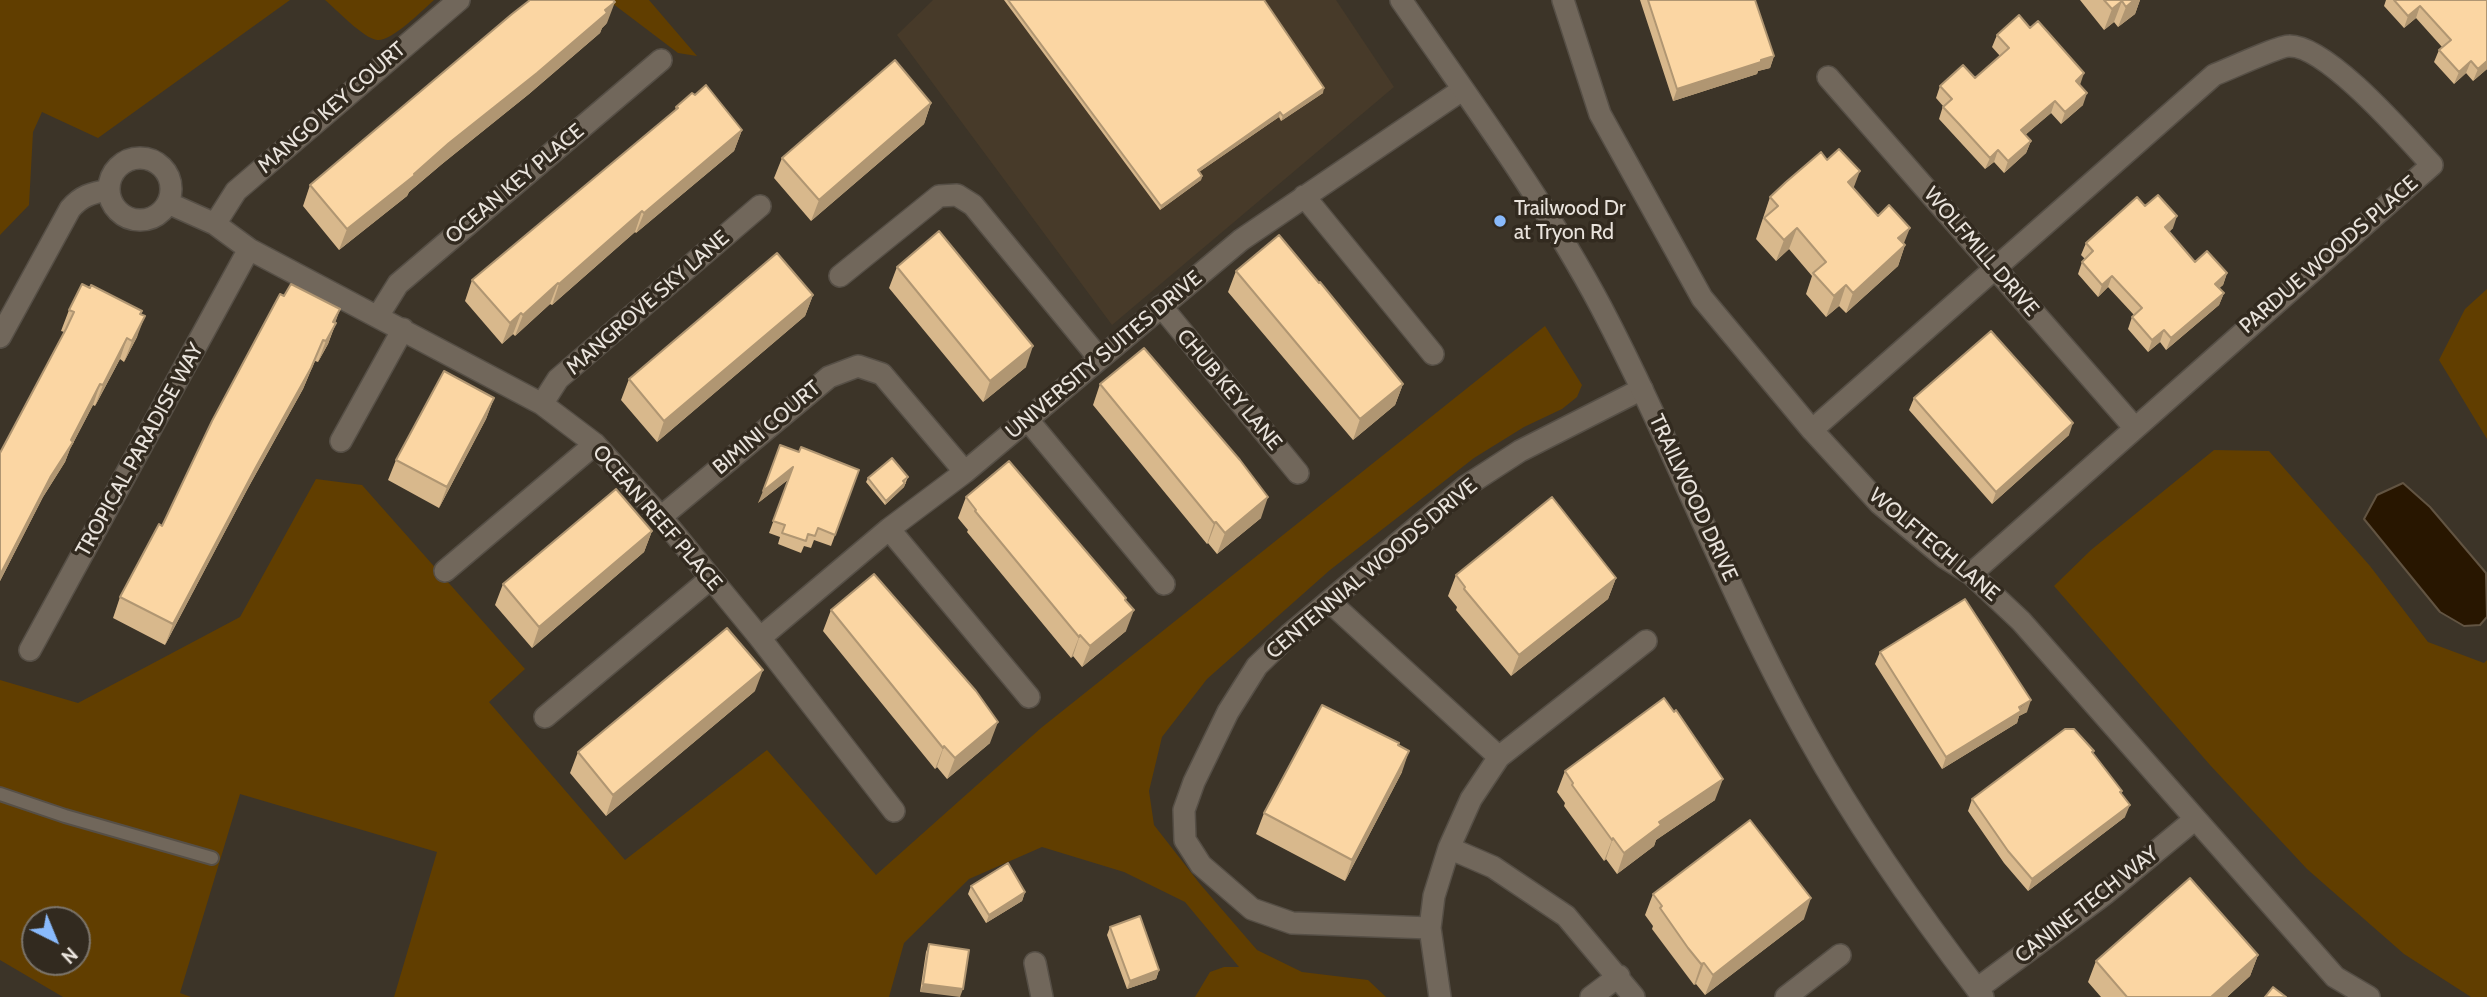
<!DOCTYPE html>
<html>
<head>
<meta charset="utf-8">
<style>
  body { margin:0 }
  #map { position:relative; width:2487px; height:997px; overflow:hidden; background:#3c3428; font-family:Cabin,sans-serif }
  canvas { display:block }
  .north { position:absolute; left:21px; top:906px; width:70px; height:70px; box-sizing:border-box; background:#322a1f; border:2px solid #7b746b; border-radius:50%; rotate:137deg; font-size:19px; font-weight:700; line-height:28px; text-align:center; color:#e9e3dc }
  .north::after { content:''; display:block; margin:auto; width:24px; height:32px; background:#89bafc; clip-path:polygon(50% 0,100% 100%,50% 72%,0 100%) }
</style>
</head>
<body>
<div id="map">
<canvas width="2487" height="997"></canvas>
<div class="north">N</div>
</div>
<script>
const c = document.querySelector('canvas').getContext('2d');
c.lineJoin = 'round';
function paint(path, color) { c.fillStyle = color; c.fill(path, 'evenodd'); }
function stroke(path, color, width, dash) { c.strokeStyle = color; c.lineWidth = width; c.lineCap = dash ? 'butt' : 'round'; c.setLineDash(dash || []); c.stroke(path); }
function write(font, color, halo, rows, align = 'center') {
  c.font = font + ' Cabin,sans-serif'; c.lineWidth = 7; c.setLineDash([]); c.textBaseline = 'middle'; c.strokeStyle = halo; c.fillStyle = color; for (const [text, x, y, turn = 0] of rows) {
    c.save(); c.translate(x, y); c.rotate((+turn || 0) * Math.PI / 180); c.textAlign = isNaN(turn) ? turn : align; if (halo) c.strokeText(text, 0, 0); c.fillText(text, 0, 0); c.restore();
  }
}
paint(new Path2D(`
  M933,0H1336L1394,87L1112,325L897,35Z`), '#473a29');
paint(new Path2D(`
  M0,0H290L98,138L42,112L33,132L29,205L0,235Z
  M325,0H434C423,10 391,42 377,40C363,38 337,10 325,0Z
  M608,0H649L697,56L678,53Z
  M2487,289V439L2439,360L2465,309Z
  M1545,326L1582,385L1577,397L1562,409L1524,427L1474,458L1330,570L1207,679L1162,737L1149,791L1154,825L1200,884L1257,950L1302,972L1368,980L1386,997H1195L1210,972L1224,967H1239L1185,902L1124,872L1042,847L969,879L904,943L889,997H394L437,852L240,794L180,993L191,997H63L0,960V680L78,703L240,617L316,479L362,485L525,669L489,702L625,860L767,750L876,875L1041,728ZM35,920H77V962H35Z
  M2214,450L2269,451L2370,566L2428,642L2484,663L2487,660V997H2471L2404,954L2307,869L2210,765L2054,586L2091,550Z`), '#613e00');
const water = new Path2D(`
  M2403,483L2430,507L2486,573L2487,617L2480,625L2464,626L2440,612L2364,519L2377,495Z`);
paint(water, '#281600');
stroke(water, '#625442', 2);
const service = new Path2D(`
  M0,794L65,816L212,858`);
const minor = new Path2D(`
  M1563,0L1600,114L1702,298L1812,430L1879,503L1944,557L1971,574L2021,621L2335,977L2369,997
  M1828,77L2134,427
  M109 189a31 31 0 1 1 62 0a31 31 0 1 1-62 0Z
  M1304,196L1433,354
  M168,203L215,224L249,249L542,404L595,444L661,517L760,638L894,811
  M215,224L236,191L459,0
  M840,276L939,196L957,195L973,205L1099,358
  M1161,306L1298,473
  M378,316L398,284L661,60
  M0,337L70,209C81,196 91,193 109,190
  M542,404L558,379L760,206
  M1027,419L1164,584
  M1812,430L2214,75C2227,70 2279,46 2289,46C2327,45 2406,137 2432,165L1971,574
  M341,441L403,329
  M661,517L829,377L858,366L882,374L965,472
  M889,529L1029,697
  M445,571L595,444
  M1330,602L1499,757
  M760,638L889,529L965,472L1241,240L1462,90
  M30,650L249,249
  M545,717L710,579
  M1449,848L1493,867L1566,916L1634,997
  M1430,928L1292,923L1252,909L1201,865L1185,840L1184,810L1194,782L1228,712L1257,666L1289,635L1466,486L1520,451L1642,389
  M1035,963L1042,997
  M1977,989L2106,893L2194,820
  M1440,997L1430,928L1434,896L1449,848L1471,799L1499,757L1646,641
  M1591,997L1619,976
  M1786,997L1840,955`);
const tertiary = new Path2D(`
  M1401,0C1470,100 1544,200 1601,307C1675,448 1730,598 1808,737C1859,829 1919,914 1983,997`);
stroke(service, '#564f46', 16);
stroke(minor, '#564f46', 24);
stroke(tertiary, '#564f46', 24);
stroke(service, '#71675b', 12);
stroke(minor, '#71675b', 21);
stroke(tertiary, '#71675b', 21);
paint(new Path2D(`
  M1004,0H1264L1323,93L1281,121L1279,117L1199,172L1202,176L1201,180L1160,210Z
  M1640,0H1755L1774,56L1770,68L1758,71L1757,74L1673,101Z
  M2080,0H2140L2135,14L2118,27L2114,22L2104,30Z
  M2386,0H2487V69L2473,81L2466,73L2454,84L2434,62L2439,50L2442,47L2416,18L2404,28L2384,6Z
  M607,23L602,28L600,33L529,94L442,164L409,192L407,196L339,250L303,206L310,185Z
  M1997,35L2080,85L2083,105L2061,124L2051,113L2025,135L2031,141L2026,153L2004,173L1994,162L1985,169L1939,119L1943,106L1936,98L1940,86L1975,78L2000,56L1992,47Z
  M931,103L924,124L811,221L774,178L782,158Z
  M676,107L742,130L734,151L636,233L635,232L552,305L550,304L515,336L513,334L502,344L465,301L472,280L675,111Z
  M1853,188L1905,245L1898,266L1846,313L1839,306L1826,317L1806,294L1812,276L1789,249L1776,261L1756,239L1770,197Z
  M2145,206L2173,228L2169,232L2195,262L2227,273L2223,285L2219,288L2224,293L2219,305L2166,350L2160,342L2148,352L2128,329L2132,317L2134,315L2108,287L2098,297L2078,274L2082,262L2085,259L2081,255L2086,243Z
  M897,267L1026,367L983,402L889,288Z
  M1236,271L1403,384L1395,405L1353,440L1228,292Z
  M813,295L805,316L657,442L621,400L629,379Z
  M284,296L340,309L335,322L336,323L328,344L318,362L315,361L303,389L248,488L165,645L113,618L120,597L162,526Z
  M69,310L141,314L137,337L124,362L120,359L95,406L93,405L70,449L65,462L43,497L0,581V453L64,332L61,331Z
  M1100,384L1261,518L1217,554L1208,543L1207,544L1093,405Z
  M494,398L486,419L439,508L388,480L396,460Z
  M1914,398L2069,435L1992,504L1909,410Z
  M799,452L859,470L831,546L814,540L811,548L804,546L801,553L778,544L780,537L769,533L789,479L758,503Z
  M908,477L904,487L885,505L866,482L868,478Z
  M966,497L1125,601L1126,631L1082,667L1073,656L1071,658L967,532L968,530L958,518Z
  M652,531L644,552L532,648L495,605L503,584Z
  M1456,575L1616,578L1608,599L1511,676L1456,610L1457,607L1448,596Z
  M831,610L990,743L947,779L937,767L935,769L823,631Z
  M1880,652L2027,712L2019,716L2017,723L1942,769L1875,664Z
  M755,691L606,816L570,773L578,752Z
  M1398,745L1402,772L1345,881L1256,834L1264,813Z
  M2093,753L2122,791L2121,794L2125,817L2028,891L2004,863L1968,811L1972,799Z
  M1565,771L1715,800L1656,840L1654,846L1617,874L1606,859L1604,861L1564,806L1565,803L1557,792Z
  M971,886L1025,892L1022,901L986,923L968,894Z
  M1653,894L1804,919L1705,995L1696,984L1694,985L1652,929L1653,926L1645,915Z
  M1110,927L1159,970L1156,979L1127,989L1107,935Z
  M929,944L969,950L920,992L926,952Z
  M2258,955L2250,976L2227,997H2101L2088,982L2096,961Z`), '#d8b88c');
paint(new Path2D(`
  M2133,0H2140L2135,14L2118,27L2126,7Z
  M2122,1L2114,22L2104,30L2112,9Z
  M615,2L607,23L602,28L600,33L529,94L442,164L409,192L407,196L339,250L347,229Z
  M2420,6L2416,18L2404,28L2408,16Z
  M1774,56L1770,68L1758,71L1757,74L1673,101L1677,89Z
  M2471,61L2466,73L2454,84L2459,72Z
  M2487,61V69L2473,81L2478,69Z
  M2084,73L2080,85L2076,81Z
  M1324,88L1323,93L1281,121L1283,116Z
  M2087,93L2083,105L2061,124L2065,112Z
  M2055,101L2051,113L2017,142L2021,130Z
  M931,103L924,124L811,221L819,200Z
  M1280,112L1279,117L1196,174L1198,170Z
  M742,130L734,151L636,233L644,213Z
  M2031,141L2026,153L2004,173L2008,161Z
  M1998,150L1994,162L1985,169L1990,158Z
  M1860,171L1852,192L1848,182Z
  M1202,176L1201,180L1160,210L1161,206Z
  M642,211L635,232L552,305L559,284Z
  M2177,216L2173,228L2161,239L2165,227Z
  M1797,228L1789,249L1776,261L1784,240Z
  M1910,228L1902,248L1905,245L1898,266L1846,313L1853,293L1898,238Z
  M2227,273L2223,285L2211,296L2215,284Z
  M2112,276L2108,287L2098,297L2102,285Z
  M558,283L550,304L515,336L523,315Z
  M1846,285L1839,306L1826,317L1834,296Z
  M2224,293L2219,305L2166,350L2171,338Z
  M813,295L805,316L657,442L664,421Z
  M340,309L328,344L318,362L333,322Z
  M521,313L513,334L502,344L510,323Z
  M145,316L137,337L124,362L132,341Z
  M2164,330L2160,342L2148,352L2152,340Z
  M127,338L120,359L95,406L103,385Z
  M323,340L303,389L248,488L165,645L173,624Z
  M1033,346L1026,367L983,402L990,381Z
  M100,384L93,405L70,449L65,462L43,497L0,581V575L51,476Z
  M1403,384L1395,405L1353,440L1360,419Z
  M494,398L486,419L439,508L447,487Z
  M2073,423L2069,435L1992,504L1996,492Z
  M793,467L789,479L758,503L763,491Z
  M905,483L904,487L885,505L886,501Z
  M1268,497L1261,518L1217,554L1225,533Z
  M1216,522L1208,543L1207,544L1214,523Z
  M652,531L644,552L532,648L539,627Z
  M1616,578L1608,599L1511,676L1519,655Z
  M1134,610L1126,631L1082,667L1090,646Z
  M1080,635L1073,656L1071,658L1079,637Z
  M763,670L755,691L606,816L613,795Z
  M2031,700L2027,712L2019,716L2017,723L1942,769L1946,757Z
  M998,722L990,743L947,779L955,758Z
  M944,746L937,767L935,769L943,748Z
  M1409,751L1402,772L1345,881L1352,860Z
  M1723,779L1715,800L1656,840L1654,846L1617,874L1624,853L1659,822Z
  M2130,805L2125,817L2028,891L2032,879Z
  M1613,838L1606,859L1604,861L1612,840Z
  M1025,892L1022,901L986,923L989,915Z
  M1811,898L1804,919L1705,995L1713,975Z
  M2258,955L2250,976L2227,997H2211Z
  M1704,963L1696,984L1694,985L1701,964Z
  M1159,970L1156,979L1127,989L1130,981Z
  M923,984L963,989L960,997L920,992Z`), '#b09672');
const building = new Path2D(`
  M530,0H613L615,2L605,10L607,13L537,73L449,143L414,174L415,175L347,229L310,185L512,14Z
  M1008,0H1264L1324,88L1283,116L1280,112L1198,170L1202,176L1161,206Z
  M1648,0H1755L1774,56L1761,60V62L1677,89Z
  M2104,0H2134L2126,7L2122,1L2112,9Z
  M2394,0H2487V61L2478,69L2471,61L2459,72L2439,50L2451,40L2420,6L2408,16Z
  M2019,15L2030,28L2038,21L2084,73L2076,81L2087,93L2065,112L2055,101L2021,130L2031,141L2008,161L1998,150L1990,158L1959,124L1943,107L1952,99L1940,86L1963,65L1975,78L2009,48L1997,35Z
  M895,60L931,103L819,200L782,158Z
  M706,85L742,130L644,213L642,211L559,284L558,283L523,315L521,313L510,323L472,280L678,108L676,107L692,93L695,95Z
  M1839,149L1860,171L1848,182L1878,216L1889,205L1910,228L1898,238L1905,245L1853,293L1846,285L1834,296L1813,273L1826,262L1797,228L1784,240L1764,218L1778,206L1770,197L1786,182L1821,152L1827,160Z
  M2158,195L2177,216L2165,227L2195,262L2207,251L2227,273L2215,284L2224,293L2171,338L2164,330L2152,340L2132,317L2142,308L2112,276L2102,285L2082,262L2093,251L2086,243L2137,197L2145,206Z
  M939,231L1033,346L990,381L897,267Z
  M1279,235L1319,283L1320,282L1403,384L1360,419L1236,271Z
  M777,253L813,295L664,421L629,379Z
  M82,284L90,288L91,285L142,311L140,314L145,316L132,341L127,338L103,385L100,384L71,440L73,442L51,476L0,575V453L66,329L74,312L69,310Z
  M291,284L340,309L333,322L336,323L326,341L323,340L311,368L256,467L173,624L120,597L159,524L162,526L212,421L280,294L284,296Z
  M1991,331L2073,423L1996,492L1914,398Z
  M1144,348L1240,460L1268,497L1225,533L1216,522L1214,523L1100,384Z
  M444,371L494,398L447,487L396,460Z
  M780,445L799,452L801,447L859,470L835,535L818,528L815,536L808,534L806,541L782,533L785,525L773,521L793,467L763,491Z
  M892,458L908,477L903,481L905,483L886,501L868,478Z
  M1009,461L1126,598L1125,600L1134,610L1090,646L1080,635L1079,637L975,511L976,510L966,497Z
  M616,489L652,531L539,627L503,584Z
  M1552,497L1616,578L1519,655L1464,589L1465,587L1456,575Z
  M874,574L976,691L998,722L955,758L944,746L943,748L831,610Z
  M1965,599L2031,700L2019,707L2021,711L1946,757L1880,652Z
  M727,628L763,670L613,795L578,752Z
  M1664,698L1674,712L1676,710L1723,779L1659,822L1661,825L1624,853L1613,838L1612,840L1572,785L1573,783L1565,771Z
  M1322,705L1399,743L1398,745L1409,751L1352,860L1264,813Z
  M2065,729H2074L2094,751L2092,752L2122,791L2120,792L2130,805L2032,879L2008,851L1972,799Z
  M1750,820L1811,898L1713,975L1704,963L1701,964L1688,948L1660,908L1662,906L1653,894Z
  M1008,863L1025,892L989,915L971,886Z
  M2190,878L2258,955L2211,997H2127L2096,961Z
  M1140,916L1159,970L1130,981L1110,927Z
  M929,944L969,950L963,989L923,984Z
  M2273,987L2286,997H2265Z`);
paint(building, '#fbd6a3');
stroke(building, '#b09672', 2);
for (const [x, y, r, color] of [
  [1500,221,7,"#89bafc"]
]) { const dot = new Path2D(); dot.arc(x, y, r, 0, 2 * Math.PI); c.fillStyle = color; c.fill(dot); stroke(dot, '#322a1f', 2.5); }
write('21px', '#e9e3dc', '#322a1f', [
  ["MANGO KEY COURT",332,108,-41],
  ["OCEAN KEY PLACE",515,184,-40],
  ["WOLFMILL DRIVE",1981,252,49],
  ["PARDUE WOODS PLACE",2329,255,-41],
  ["MANGROVE SKY LANE",648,303,-41],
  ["UNIVERSITY SUITES DRIVE",1104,355,-40],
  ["CHUB KEY LANE",1229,390,50],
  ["BIMINI COURT",767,428,-40],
  ["TROPICAL PARADISE WAY",140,450,-61],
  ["TRAILWOOD DRIVE",1693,498,65],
  ["OCEAN REEF PLACE",657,518,49],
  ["WOLFTECH LANE",1934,545,40],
  ["CENTENNIAL WOODS DRIVE",1372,569,-40],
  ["CANINE TECH WAY",2087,905,-38]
]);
write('21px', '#e9e3dc', '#322a1f', [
  ["Trailwood Dr",1514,209],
  ["at Tryon Rd",1514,233]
], 'left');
</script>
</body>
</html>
